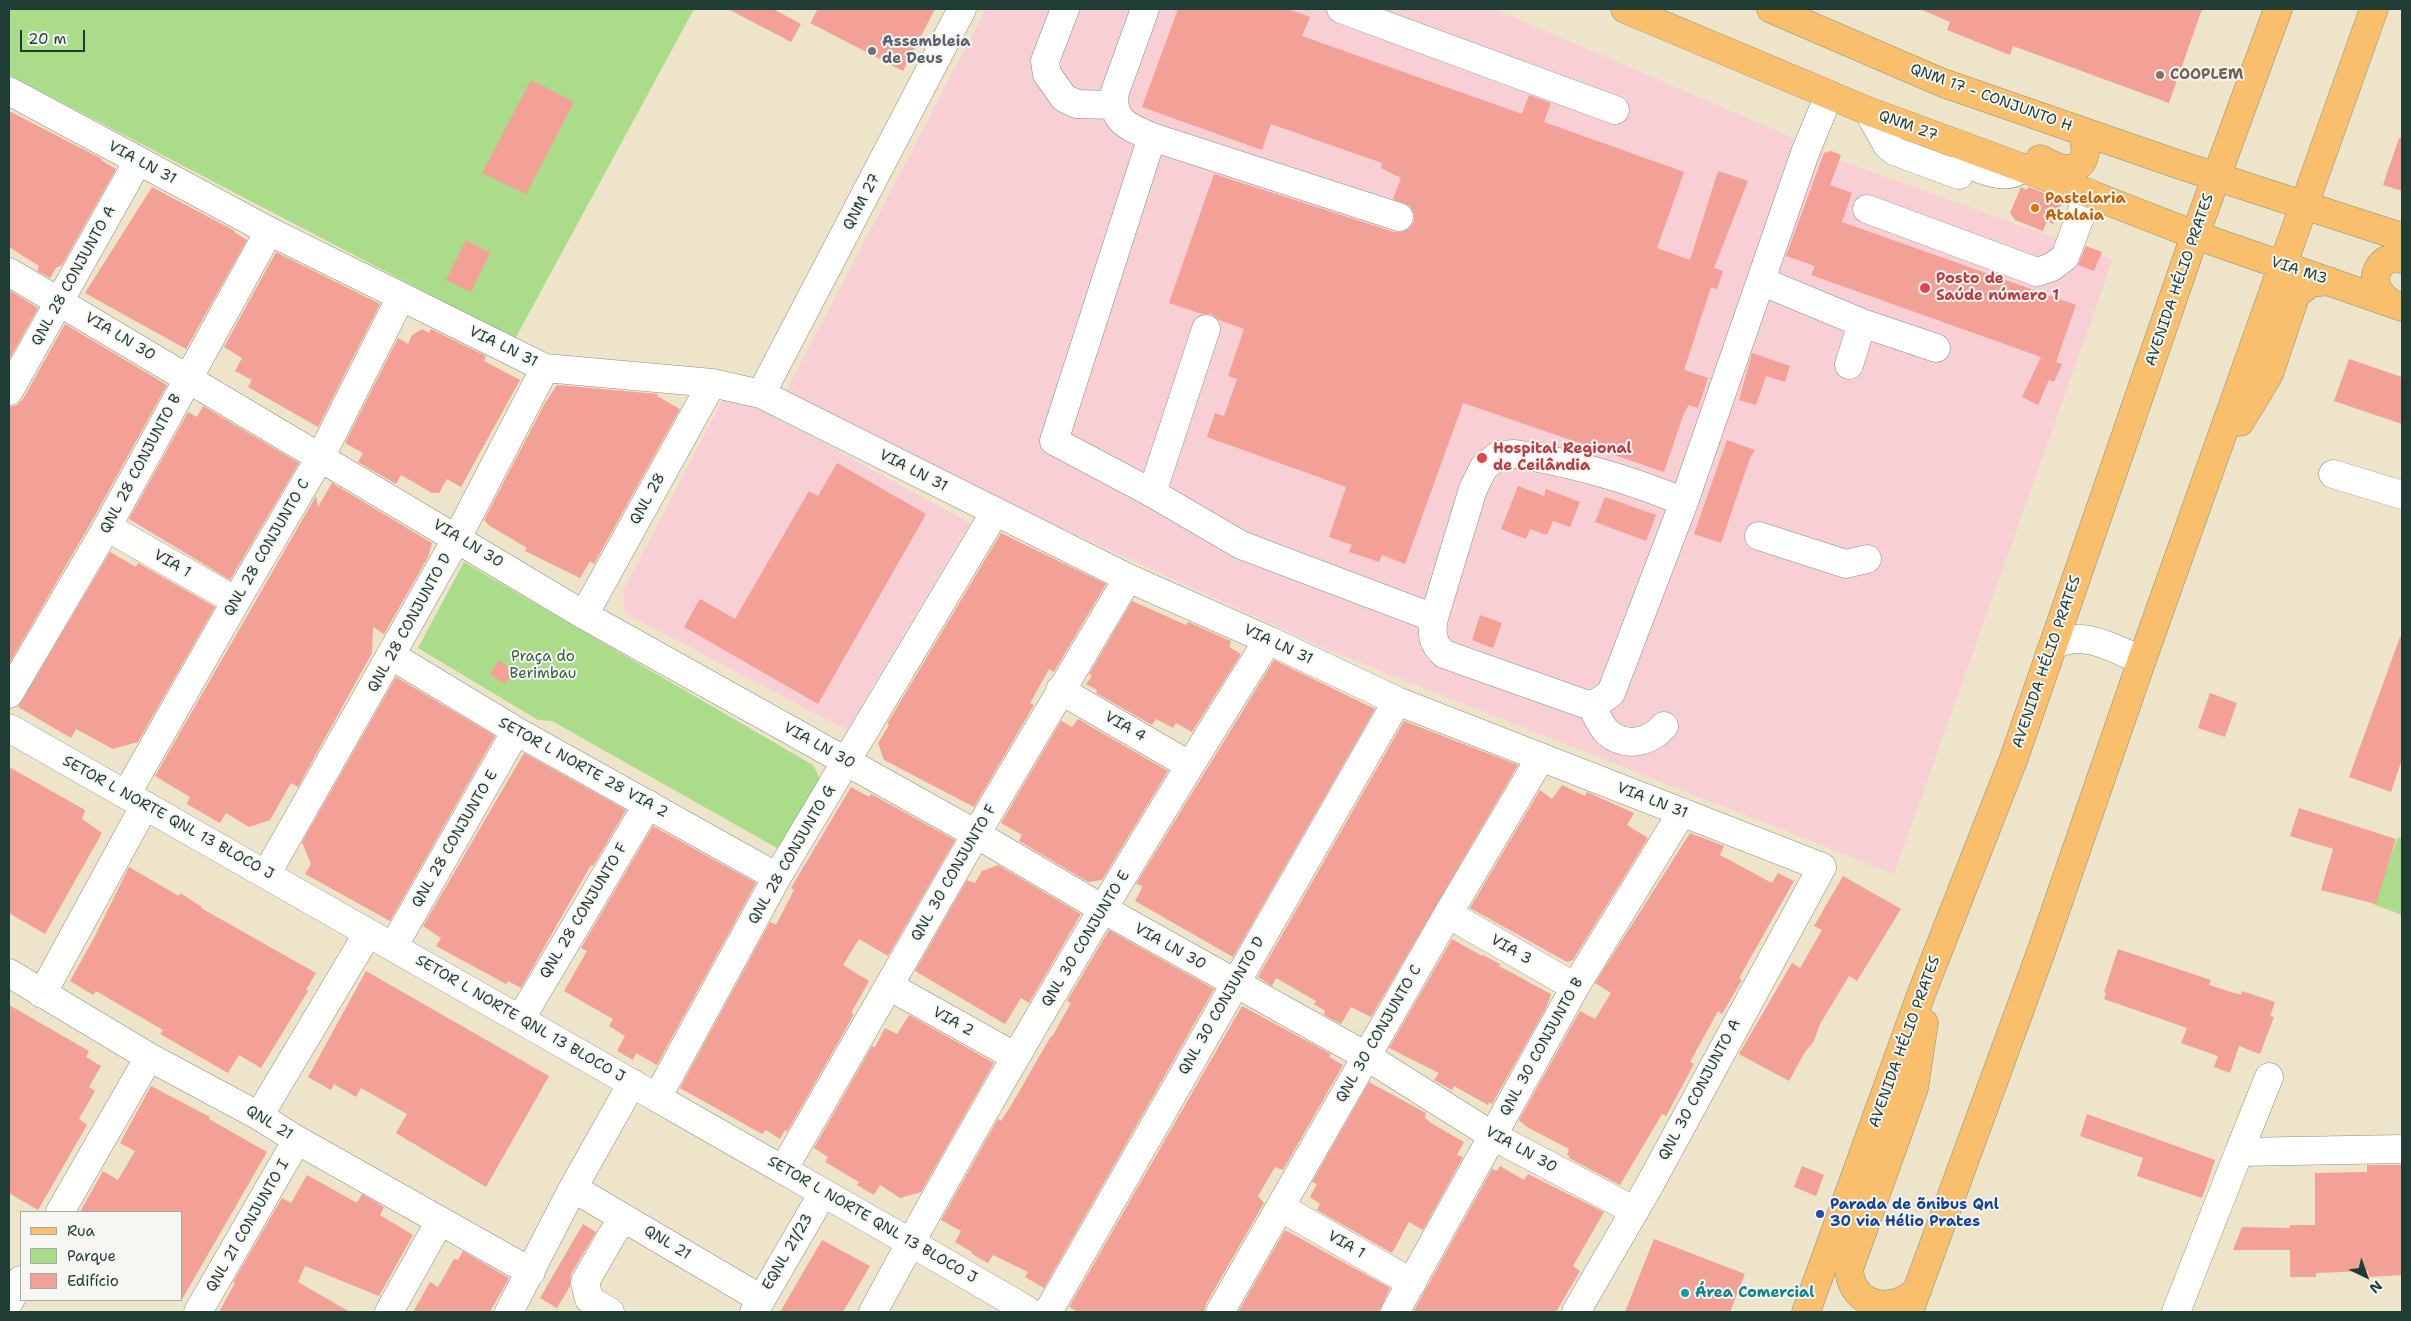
<!DOCTYPE html>
<html>
<head>
<meta charset="utf-8">
<style>
  body { margin:0 }
  #map { position:relative; width:2411px; height:1321px; overflow:hidden; background:#eee4c9; font-family:"Shantell Sans",sans-serif }
  canvas { display:block }
  .frame { position:absolute; inset:0; border:10px solid #1f3d34; pointer-events:none }
  .legend { position:absolute; left:20px; top:1211px; width:162px; height:90px; box-sizing:border-box; background:#f6f6f2; border:1px solid #a0aca6; margin:0; padding:6px 9px; list-style:none; font-size:15px; color:#1f3d34 }
  .legend li { display:flex; align-items:center; gap:10px; height:25px }
  .legend b { width:25px; border:1px solid #a0aca6 }
  .north { position:absolute; left:2341px; top:1251px; width:50px; height:50px; -webkit-text-stroke:4px #f6f6f2; paint-order:stroke; rotate:138deg; font-size:14px; font-weight:700; line-height:20px; text-align:center; color:#1f3d34 }
  .north::after { content:''; display:block; margin:auto; width:18px; height:22px; background:#1f3d34; clip-path:polygon(50% 0,100% 100%,50% 72%,0 100%) }
  .scale { position:absolute; left:20px; top:30px; width:65px; height:22px; box-sizing:border-box; border:2px solid #1f3d34; border-top:0; padding-left:6px; font-size:15px; line-height:18px; white-space:nowrap; color:#1f3d34; -webkit-text-stroke:4px #f6f6f2; paint-order:stroke }
</style>
</head>
<body>
<div id="map">
<canvas width="2411" height="1321"></canvas>
<div class="frame"></div>
<ul class="legend">
<li><b style="height:6px;background:#f9bf6d"></b>Rua</li>
<li><b style="height:14px;background:#abdc8a"></b>Parque</li>
<li><b style="height:14px;background:#f3a096"></b>Edifício</li>
</ul>
<div class="north">N</div>
<div class="scale">20 m</div>
</div>
<script>
const c = document.querySelector('canvas').getContext('2d');
c.lineJoin = 'round';
function paint(path, color) { c.fillStyle = color; c.fill(path, 'evenodd'); }
function stroke(path, color, width, dash) { c.strokeStyle = color; c.lineWidth = width; c.lineCap = dash ? 'butt' : 'round'; c.setLineDash(dash || []); c.stroke(path); }
function write(font, color, halo, rows, align = 'center') {
  c.font = font + ' "Shantell Sans",sans-serif'; c.lineWidth = 4; c.setLineDash([]); c.textBaseline = 'middle'; c.strokeStyle = halo; c.fillStyle = color; for (const [text, x, y, turn = 0] of rows) {
    c.save(); c.translate(x, y); c.rotate((+turn || 0) * Math.PI / 180); c.textAlign = isNaN(turn) ? turn : align; if (halo) c.strokeText(text, 0, 0); c.fillText(text, 0, 0); c.restore();
  }
}
paint(new Path2D(`
  M986,9H1494L1840,158L1839,160L2113,259L1894,874L1333,652L1057,526L786,391Z
  M727,391L970,523L847,730L625,613L623,591Z`), '#f7cfd5');
paint(new Path2D(`
  M9,9H694L515,339L9,75Z
  M464,562L813,765L820,779L784,852L552,721L538,720L418,648Z
  M2398,837L2402,839V915L2373,904Z`), '#abdc8a');
paint(new Path2D(`
  M728,9H773L801,24L791,42Z
  M818,9H935L903,71L810,23Z
  M1178,9H1288L1310,17L1302,36L1522,114L1529,95L1551,103L1544,122L1684,172L1657,248L1690,260L1718,171L1748,181L1714,268L1723,271L1717,289L1711,287L1684,370L1708,378L1698,408L1689,405L1684,413L1664,472L1463,403L1405,564L1382,555L1379,562L1349,552L1352,545L1329,537L1346,487L1207,437L1215,413L1224,416L1237,379L1228,376L1244,329L1219,320L1211,314H1202L1169,303L1214,174L1394,232H1402L1409,229L1414,222V214L1410,206L1393,199L1401,178L1381,168L1382,163L1271,124L1262,150L1142,107Z
  M1920,9H2202L2169,103L2013,46L2010,55L1947,30L1950,22Z
  M531,80L574,102L526,194L482,173Z
  M9,111L102,159L101,160L116,169L62,265L56,268L50,278L37,271L39,266L9,247Z
  M2399,138H2402V191L2383,185Z
  M1831,151L1841,155L1830,185L1852,193L1842,222L2076,305L2056,362L2062,364L2054,382L2049,380L2038,405L2022,397L2041,357L1811,275L1815,266L1786,256L1824,153Z
  M152,187L235,231L234,232L247,240L186,349L85,293Z
  M2021,187L2027,190L2028,187L2063,200L2053,224L2047,221L2043,231L2015,220L2010,213Z
  M466,240L490,253L471,292L446,280Z
  M2086,246L2102,252L2094,271L2078,265Z
  M276,252L380,304L318,427L248,387L252,380L235,371L242,358L224,347Z
  M9,290L38,308L9,360Z
  M65,324L167,385L93,519L9,664V407L17,405L23,399Z
  M422,329L429,333L431,329L486,356L484,361L520,380L461,487L447,479L439,493H432L401,475L396,484L358,462L363,453L345,443L398,338L408,344L412,335Z
  M1752,353L1790,366L1785,382L1766,376L1756,405L1739,400Z
  M2349,359L2402,377V424L2334,401Z
  M557,385L658,394L657,396L680,409L594,564L590,561L580,578L525,551L527,548L490,526L484,520L545,403Z
  M203,406L299,463L230,580L129,519L188,412L197,417Z
  M1727,440L1755,450L1750,458L1721,543L1694,534Z
  M837,463L926,514L818,704L684,627L700,599L735,619L809,491L818,496Z
  M332,483L432,543L428,557L384,634L373,627L372,653L298,787L291,783L270,820L249,827L226,813L220,823L187,804L190,797L155,776L316,496L318,507Z
  M1518,486L1544,496L1546,489L1580,502L1570,527L1553,521L1547,535L1530,529L1526,539L1501,529Z
  M1605,497L1656,515L1646,541L1595,522Z
  M1001,533L1106,584L1055,670L1054,672L1049,669L1030,703L1034,705L974,807L884,760L878,743L889,725L887,724Z
  M110,552L136,567L138,563L215,607L138,742L113,749L76,729L71,738L18,707Z
  M1132,601L1186,625L1188,622L1231,641L1229,647L1241,654L1192,732L1176,723L1173,728L1156,719L1152,725L1096,693L1097,690L1086,684L1092,676L1089,674Z
  M1480,615L1502,623L1493,648L1472,640Z
  M2400,637L2402,638V759L2391,792L2349,777Z
  M499,660L514,671L505,684L490,674Z
  M1274,660L1375,709L1233,957L1135,901L1143,886L1136,884Z
  M396,677L495,736L390,921L305,874L311,864L302,842Z
  M2210,693L2237,703L2225,737L2198,728Z
  M1078,719L1168,771L1102,880L1088,882L1019,841L1022,835L1001,823L1061,721L1072,727Z
  M1404,721L1518,765L1371,1017L1351,1007L1341,1024L1324,1015L1325,1011L1314,1004L1316,1001L1276,978L1272,986L1258,977Z
  M524,753L626,810L593,866L591,865L521,988L508,981L506,984L436,946L441,938L423,926Z
  M9,767L85,810L82,819L102,833L45,934L9,913Z
  M1562,785L1585,796L1587,792L1634,813L1627,825L1648,838L1573,960L1567,962L1470,908L1540,790L1552,799Z
  M851,787L869,797L871,794L955,840L888,956L859,939L843,965L869,981L851,1013L854,1014L844,1032L787,1132L785,1130L780,1139L766,1130L762,1134L680,1088L770,922L776,925L794,890L791,888Z
  M2299,808L2396,839L2376,904L2321,890L2333,849L2290,836Z
  M653,826L756,883L657,1065L636,1053L633,1060L617,1051L625,1036L609,1026L613,1019L564,991L587,951L581,948Z
  M1690,833L1724,846L1720,855L1772,883L1778,873L1794,881L1739,978L1742,980L1722,1014L1718,1011L1690,1062L1694,1064L1666,1116L1662,1114L1620,1185L1569,1158L1570,1156L1567,1155L1569,1149L1527,1127L1519,1120L1580,1011L1595,1019L1611,993L1595,983Z
  M998,865L1081,914L1029,1003L1021,998L1005,1024L915,971L967,880L975,883L982,871Z
  M129,867L179,896L180,893L202,907L201,908L316,973L306,990L308,991L261,1068L239,1055L228,1073L160,1034L163,1030L96,991L93,995L70,981L95,936Z
  M1843,876L1901,909L1857,981L1849,976L1820,1024L1814,1041L1805,1052L1789,1081L1739,1054L1792,963L1800,968L1822,930L1814,926Z
  M1109,930L1214,989L1044,1288L1025,1277L1028,1272L993,1255L988,1263L972,1254V1252L955,1242L961,1231L941,1220L998,1119L1001,1121L1012,1104L1051,1036L1052,1037L1071,1003L1067,1001Z
  M1452,939L1482,956L1483,955L1500,964L1499,966L1551,994L1546,1008L1492,1104L1489,1102L1488,1105L1454,1086L1452,1090L1434,1080L1439,1073L1389,1048Z
  M2118,949L2211,980L2209,985L2241,995L2242,991L2275,1002L2270,1016L2274,1017L2260,1054L2239,1046L2230,1073L2214,1067L2218,1056L2181,1043L2187,1028L2104,999L2106,993L2104,992Z
  M366,971L549,1076L486,1187L396,1133L407,1114L361,1088L356,1097L334,1084L331,1090L308,1077Z
  M9,1005L89,1051L86,1057L101,1066L89,1087L95,1091L79,1119L87,1125L38,1210L9,1193Z
  M1242,1006L1331,1054L1329,1057L1343,1065L1283,1170L1275,1167L1258,1196L1264,1203L1206,1304L1204,1312H1078L1069,1307Z
  M909,1015L994,1063L921,1192L900,1198L880,1185L874,1195L857,1185L859,1182L825,1162L828,1157L814,1148L872,1046L875,1047L885,1028L897,1034Z
  M1369,1082L1426,1113L1425,1118L1431,1123L1464,1142L1457,1155L1463,1157L1423,1230L1409,1222L1392,1253L1317,1210L1320,1204L1310,1197L1317,1184L1312,1182Z
  M151,1086L210,1117L209,1119L267,1152L181,1301V1212H80L103,1171L118,1180L135,1151L120,1143Z
  M2087,1114L2215,1160L2202,1198L2137,1176L2143,1158L2080,1136Z
  M2367,1165H2402V1275L2369,1277L2368,1271L2316,1273V1277H2290V1250H2233L2242,1227L2290,1228V1225H2315V1173L2367,1172Z
  M1500,1166L1524,1180L1528,1174L1604,1212L1573,1266L1580,1271L1556,1312H1413L1492,1169L1497,1171Z
  M1802,1166L1824,1175L1816,1196L1794,1187Z
  M307,1175L357,1203L362,1194L384,1207L380,1215L413,1235L379,1296L305,1266L298,1282L350,1312H219L235,1283L233,1282L282,1198L291,1203Z
  M583,1224L596,1232L571,1274L570,1286L557,1308L540,1298Z
  M1285,1230L1390,1288L1379,1312H1238Z
  M1654,1239L1745,1274L1730,1312H1625Z
  M822,1240L870,1266L843,1312H780Z
  M463,1251L509,1278L490,1312H413L430,1282L438,1287L454,1259L458,1260Z`), '#f3a096');
const minor = new Path2D(`
  M1065,9L1045,61L1047,74L1064,98L1077,104L1113,105
  M1145,9L1115,92C1110,122 1130,127 1152,137L1399,217
  M1341,9L1615,110
  M9,91L269,231L545,368L712,383L761,394L1128,578L1268,640L1397,701L1822,867L1649,1186L1576,1312
  M1868,111L1887,145L1894,151L1959,175L1964,163C1984,170 2005,182 2023,168
  M1152,137L1054,441L1152,493L1241,545L1434,618
  M1867,209L2037,272L2052,267L2065,257L2089,193
  M9,272L584,615L976,834L1103,909L1366,1056L1493,1136L1635,1211
  M1761,281L1862,323L1936,348
  M1849,365L1862,323
  M9,391L138,161
  M761,394L962,9
  M1515,454C1574,463 1629,479 1684,502L1611,693L1597,703L1585,704L1444,654C1432,643 1431,633 1434,618L1473,489L1484,467L1499,455Z
  M2333,474L2402,495
  M1152,493L1206,329
  M1684,502L1805,153L1829,95
  M107,527L236,601
  M1759,536L1846,564L1867,559
  M584,615L712,383
  M2053,646C2082,628 2113,649 2142,660
  M392,656L516,731L777,877
  M1060,690L1189,765
  M9,694L107,527L269,231
  M1591,704C1596,714 1600,725 1607,732C1625,748 1649,743 1664,726
  M9,728C227,852 444,976 661,1100C784,1171 908,1240 1030,1312
  M126,795L236,601L321,456L401,297
  M267,873L457,538L545,368
  M1448,914L1575,987
  M393,947L516,731
  M9,973L149,1057L259,1116L297,1140L531,1272
  M889,986L1016,1057
  M42,994L145,805
  M521,1018L648,804
  M657,1098L777,877L995,512
  M259,1116L368,933
  M2239,1152L2269,1077
  M783,1170L976,834L1128,578
  M573,1188L761,1299
  M1280,1207L1412,1283
  M60,1212L149,1057
  M9,1302L21,1280
  M198,1312L297,1140
  M389,1312L440,1221
  M509,1312L573,1188L632,1083
  M610,1312L589,1299L585,1282L612,1235L624,1218
  M754,1312L823,1193
  M873,1312C996,1083 1130,860 1268,640
  M1048,1312L1397,701
  M1220,1312L1448,914L1541,757
  M1395,1312L1575,987L1682,812
  M2176,1312L2239,1152L2402,1149`);
const major = new Path2D(`
  M1625,9L1868,111L2023,168L2195,235L2402,307
  M1771,9L1943,83L2180,165L2402,237
  M2040,159C2048,163 2058,169 2067,169C2088,169 2088,145 2081,132
  M2389,302C2385,298 2379,293 2377,287C2371,271 2385,253 2402,259
  M2240,422L2269,374L2296,294L2311,283L2329,281
  M1918,1289C1894,1315 1852,1308 1849,1269L1914,1088L1924,1023
  M1806,1312L1922,992L2014,758L2195,235L2278,9
  M1909,1312L2041,952L2142,660L2374,9`);
stroke(minor, '#86907e', 29);
stroke(major, '#86907e', 29);
stroke(minor, '#fff', 28);
stroke(major, '#f9bf6d', 28);
for (const [x, y, r, color] of [
  [872,51,5,"#6b7280"],
  [2160,75,5,"#8d6e63"],
  [2035,208,5,"#e8710a"],
  [1925,288,6,"#e0444e"],
  [1482,458,6,"#e0444e"],
  [1820,1214,5,"#1a4fb4"],
  [1685,1293,5,"#0f9aa8"]
]) { const dot = new Path2D(); dot.arc(x, y, r, 0, 2 * Math.PI); c.fillStyle = color; c.fill(dot); stroke(dot, '#f6f6f2', 2); }
write('bold 15px', '#5b616d', '#f6f6f2', [
  ["Assembleia",882,42],
  ["de Deus",882,59]
], 'left');
write('bold 15px', '#785e54', '#f6f6f2', [
  ["COOPLEM",2170,75]
], 'left');
write('15px', '#1f3d34', '#f6f6f2', [
  ["QNM 17 - CONJUNTO H",1991,98,20],
  ["QNM 27",1908,126,20],
  ["VIA LN 31",142,163,28],
  ["QNM 27",862,202,-62],
  ["VIA M3",2299,271,18],
  ["QNL 28 CONJUNTO A",74,276,-61],
  ["AVENIDA HÉLIO PRATES",2180,280,-71],
  ["VIA LN 30",120,337,31],
  ["VIA LN 31",503,347,26],
  ["QNL 28 CONJUNTO B",141,464,-62],
  ["VIA LN 31",913,471,27],
  ["QNL 28",648,499,-61],
  ["VIA LN 30",468,544,31],
  ["QNL 28 CONJUNTO C",267,548,-60],
  ["VIA 1",172,564,30],
  ["QNL 28 CONJUNTO D",410,623,-61],
  ["VIA LN 31",1278,645,25],
  ["AVENIDA HÉLIO PRATES",2047,662,-71],
  ["VIA 4",1125,727,30],
  ["VIA LN 30",819,746,29],
  ["SETOR L NORTE 28 VIA 2",583,768,29],
  ["VIA LN 31",1652,801,21],
  ["SETOR L NORTE QNL 13 BLOCO J",168,818,29],
  ["QNL 28 CONJUNTO E",455,839,-60],
  ["QNL 28 CONJUNTO G",792,855,-60],
  ["QNL 30 CONJUNTO F",954,873,-60],
  ["QNL 28 CONJUNTO F",584,911,-59],
  ["QNL 30 CONJUNTO E",1086,939,-59],
  ["VIA LN 30",1170,947,29],
  ["VIA 3",1511,950,30],
  ["QNL 30 CONJUNTO D",1222,1006,-60],
  ["SETOR L NORTE QNL 13 BLOCO J",520,1019,30],
  ["VIA 2",953,1022,29],
  ["QNL 30 CONJUNTO C",1379,1034,-60],
  ["AVENIDA HÉLIO PRATES",1905,1042,-70],
  ["QNL 30 CONJUNTO B",1542,1047,-61],
  ["QNL 30 CONJUNTO A",1700,1090,-62],
  ["QNL 21",269,1123,31],
  ["VIA LN 30",1521,1150,29],
  ["SETOR L NORTE QNL 13 BLOCO J",872,1220,30],
  ["QNL 21 CONJUNTO I",248,1226,-60],
  ["QNL 21",667,1243,31],
  ["VIA 1",1346,1245,30],
  ["EQNL 21/23",788,1252,-60]
]);
write('bold 15px', '#c56008', '#f6f6f2', [
  ["Pastelaria",2045,199],
  ["Atalaia",2045,216]
], 'left');
write('bold 15px', '#be3a42', '#f6f6f2', [
  ["Posto de",1936,279],
  ["Saúde número 1",1936,296],
  ["Hospital Regional",1493,449],
  ["de Ceilândia",1493,466]
], 'left');
write('15px', '#3b5d45', '#f6f6f2', [
  ["Praça do",543,657],
  ["Berimbau",543,674]
]);
write('bold 15px', '#164399', '#f6f6f2', [
  ["Parada de õnibus Qnl",1830,1205],
  ["30 via Hélio Prates",1830,1222]
], 'left');
write('bold 15px', '#0d838f', '#f6f6f2', [
  ["Área Comercial",1695,1293]
], 'left');
</script>
</body>
</html>
